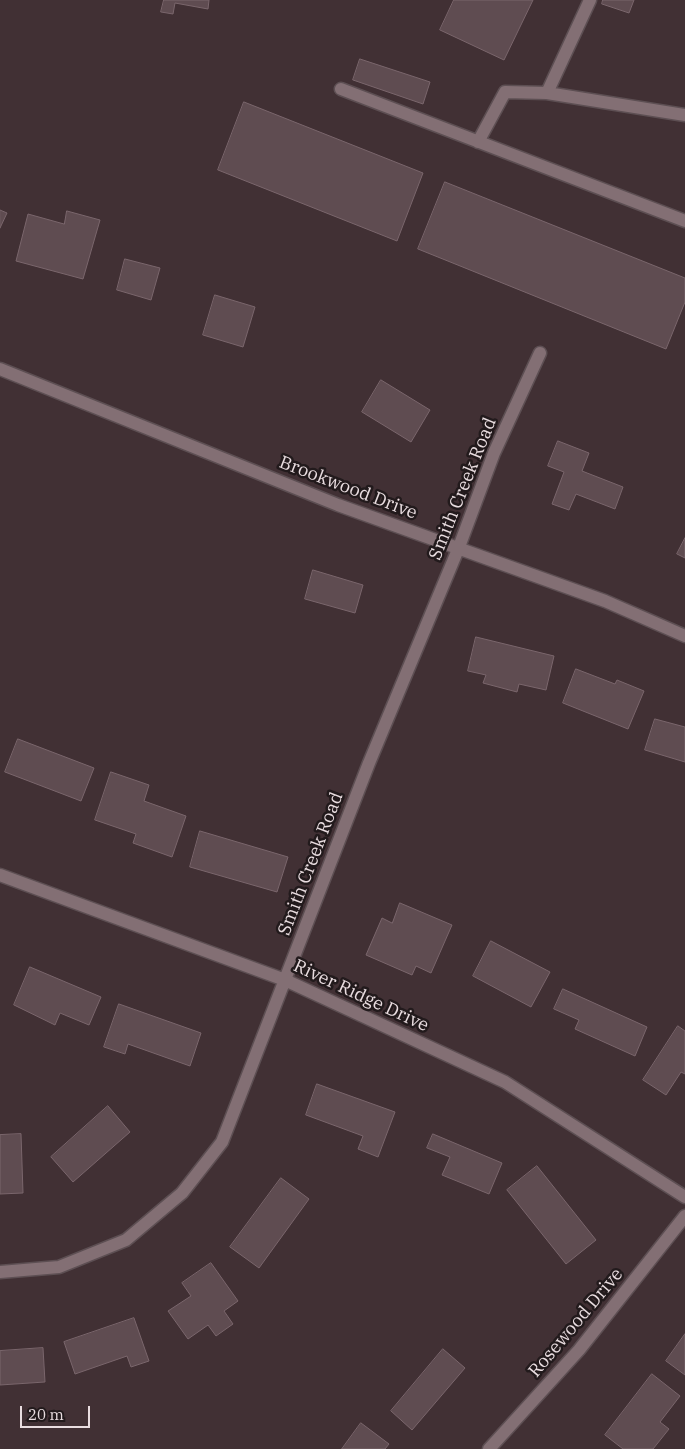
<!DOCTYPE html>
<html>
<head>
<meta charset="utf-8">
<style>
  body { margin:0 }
  #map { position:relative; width:685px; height:1449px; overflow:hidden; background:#413034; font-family:"IBM Plex Serif",serif }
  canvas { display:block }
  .scale { position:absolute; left:20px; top:1406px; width:70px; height:22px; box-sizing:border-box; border:2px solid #e9dde0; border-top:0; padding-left:6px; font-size:15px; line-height:18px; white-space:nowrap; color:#e9dde0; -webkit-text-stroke:4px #221a1c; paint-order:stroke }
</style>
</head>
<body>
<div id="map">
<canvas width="685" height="1449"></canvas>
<div class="scale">20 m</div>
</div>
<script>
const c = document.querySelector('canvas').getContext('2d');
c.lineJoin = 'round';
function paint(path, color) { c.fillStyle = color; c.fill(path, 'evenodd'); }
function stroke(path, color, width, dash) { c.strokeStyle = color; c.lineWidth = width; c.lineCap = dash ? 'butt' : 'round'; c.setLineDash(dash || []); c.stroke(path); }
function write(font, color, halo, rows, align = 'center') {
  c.font = font + ' "IBM Plex Serif",serif'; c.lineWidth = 5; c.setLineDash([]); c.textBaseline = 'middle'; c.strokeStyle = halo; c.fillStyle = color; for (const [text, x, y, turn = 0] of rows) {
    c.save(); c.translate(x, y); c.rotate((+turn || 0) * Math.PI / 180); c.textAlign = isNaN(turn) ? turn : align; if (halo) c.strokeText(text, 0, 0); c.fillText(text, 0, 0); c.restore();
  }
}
const building = new Path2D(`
  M164,0H209L208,9L175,3L173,14L161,12Z
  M454,0H533L504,60L440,30Z
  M603,0H634L629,13L602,4Z
  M360,59L430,82L423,104L353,80Z
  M244,102L423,173L397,241L218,170Z
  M445,182L685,278V302L666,349L418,249Z
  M0,210L7,213L0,228Z
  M67,211L100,220L83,279L16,261L28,214L64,224Z
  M125,259L160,268L151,300L117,290Z
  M215,295L255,307L243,347L203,335Z
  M381,380L430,410L411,442L362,412Z
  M558,441L589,453L582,471L623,487L615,509L576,494L569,510L552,504L564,472L548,466Z
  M685,538V558L677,554Z
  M313,570L363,585L355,613L305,599Z
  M476,637L554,656L546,690L519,684L517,692L483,683L486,675L468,671Z
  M576,669L615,684L617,680L644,691L628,729L563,703Z
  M655,719L685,727V762L645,750Z
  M18,739L94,768L81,801L5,772Z
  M111,772L149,785L144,801L186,816L172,857L133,843L136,834L95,820Z
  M200,831L288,857L277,892L190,867Z
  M400,903L452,925L431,973L416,966L412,975L366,955L382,918L392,923Z
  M491,941L550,972L531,1007L473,976Z
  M30,967L101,997L89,1025L60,1013L55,1025L14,1005Z
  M563,989L647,1027L635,1056L575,1029L579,1020L554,1009Z
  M119,1004L201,1033L190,1066L128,1044L125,1054L104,1047Z
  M678,1026L685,1031V1074L681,1072L666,1095L643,1080Z
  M317,1084L395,1112L378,1157L358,1149L363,1136L306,1115Z
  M108,1106L130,1132L73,1182L51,1157Z
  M21,1134L23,1193L0,1194V1135Z
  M433,1134L502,1163L489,1194L442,1175L450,1157L427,1148Z
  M537,1166L596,1240L566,1264L507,1190Z
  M281,1178L309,1199L259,1268L230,1247Z
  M211,1263L238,1301L224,1311L233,1324L216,1336L208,1325L188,1339L168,1311L191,1296L182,1283Z
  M134,1318L149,1361L131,1367L127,1356L75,1374L64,1342Z
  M685,1334V1375L666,1361Z
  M43,1348L45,1382L0,1385V1351Z
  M443,1349L465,1368L412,1430L391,1411Z
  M652,1374L680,1396L660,1422L669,1429L653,1449H623L605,1435Z
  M361,1423L389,1444L385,1449H342Z`);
paint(building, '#5f4c51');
stroke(building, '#7a666c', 1);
const street = new Path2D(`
  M341,89L685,221
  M547,93L590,0
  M478,142L505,92L547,93L685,115
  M0,369L338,505L605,601L685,636
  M0,875L285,980L505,1082L685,1197
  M0,1272L59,1267L126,1240L182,1193L222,1142L369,763L459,547L494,453L540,353
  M489,1449L579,1350L685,1216`);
stroke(street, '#5d4f53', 15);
stroke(street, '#836f74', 12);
write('18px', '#e9dde0', '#221a1c', [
  ["Brookwood Drive",348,488,21],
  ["Smith Creek Road",463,489,-68],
  ["Smith Creek Road",311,864,-69],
  ["River Ridge Drive",361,996,25],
  ["Rosewood Drive",576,1323,-50]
]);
</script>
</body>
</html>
